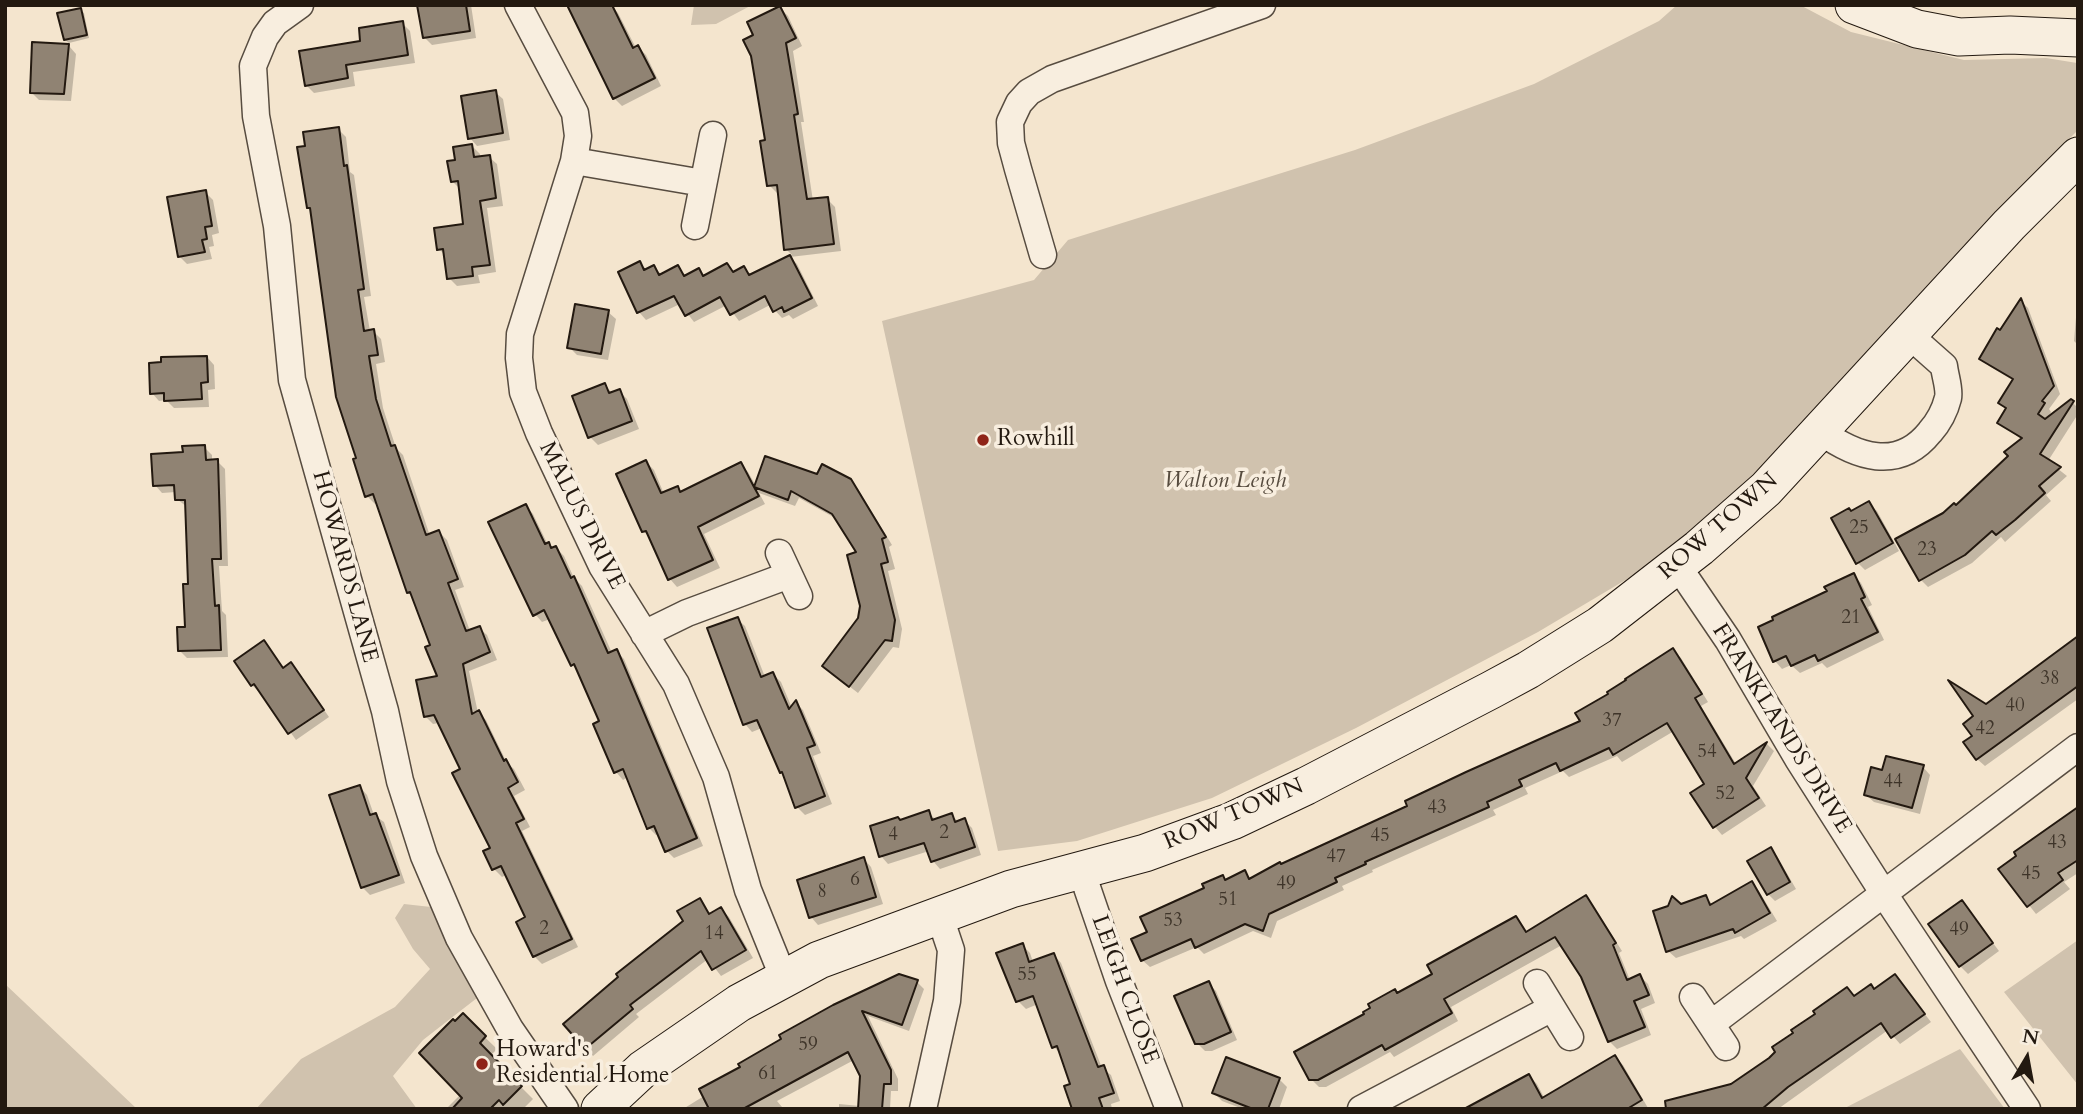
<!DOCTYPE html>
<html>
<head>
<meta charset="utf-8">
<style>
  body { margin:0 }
  #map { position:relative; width:2083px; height:1114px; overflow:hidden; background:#f4e5ce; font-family:Cardo,serif }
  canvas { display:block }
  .frame { position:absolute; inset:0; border:7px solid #231910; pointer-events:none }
  .north { position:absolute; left:1992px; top:1023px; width:70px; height:70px; -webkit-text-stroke:5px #f8eedf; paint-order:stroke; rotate:10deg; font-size:19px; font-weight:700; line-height:28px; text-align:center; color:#231910 }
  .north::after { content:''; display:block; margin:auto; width:24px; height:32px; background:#231910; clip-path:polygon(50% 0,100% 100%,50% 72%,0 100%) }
</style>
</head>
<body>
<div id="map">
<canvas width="2083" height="1114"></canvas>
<div class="frame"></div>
<div class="north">N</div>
</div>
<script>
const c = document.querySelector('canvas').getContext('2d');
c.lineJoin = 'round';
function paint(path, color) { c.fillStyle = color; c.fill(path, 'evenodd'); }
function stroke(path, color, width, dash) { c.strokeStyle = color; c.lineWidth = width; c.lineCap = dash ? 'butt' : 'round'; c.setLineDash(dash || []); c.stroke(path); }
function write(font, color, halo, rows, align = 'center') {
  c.font = font + ' Cardo,serif'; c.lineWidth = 7; c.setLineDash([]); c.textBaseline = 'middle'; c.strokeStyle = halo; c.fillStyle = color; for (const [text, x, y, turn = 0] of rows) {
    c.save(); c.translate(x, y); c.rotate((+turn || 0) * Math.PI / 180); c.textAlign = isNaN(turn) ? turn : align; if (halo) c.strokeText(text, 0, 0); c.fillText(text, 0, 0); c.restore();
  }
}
paint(new Path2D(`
  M694,5H752L716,24L691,25Z
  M1677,5H1800L1851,32L1964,60L2046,58L2077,63L2078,130L2028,180L1791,440L1654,563L1538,632L1356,728L1212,798L1077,841L998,851L882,321L1034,280L1068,240L1355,150L1534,84L1659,21Z
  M404,904L431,907L477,998L423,1040L393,1076L417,1109H256L301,1059L395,1007L430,969L413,949L395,918Z
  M2078,940V1085L2004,992Z
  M5,984L137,1109H5Z
  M1960,1049L2005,1109H1843Z`), '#d0c2ae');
paint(new Path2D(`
  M419,5H471L476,38L432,45L424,37Z
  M611,5L618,13L636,48L638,47L646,55L661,86L622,106L614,98Z
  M780,8L788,16L802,46L793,51L804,122H801L813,201L827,199L835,207L841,251L790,257L797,264L818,306L793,319L789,315L782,318L770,305L739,321L727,305L694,322L680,304L646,320L639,312L620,272L640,263L647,270L654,267L662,275L678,267L686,276L699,270L705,277L727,265L735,273L744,268L752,276L792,255L786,249L779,192L777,193L769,185L755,36Z
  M80,10L84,13L89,38L69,43L65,40Z
  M402,23L410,31L415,63L353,72L355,86L314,93L306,85L362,42Z
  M69,46L76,54L71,101L39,100L31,92Z
  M495,92L503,99L510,140L477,146L470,138Z
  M338,129L346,137L350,172L354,175L371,296L364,297L370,331H373L381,339L385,362L376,364L383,408L396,448L403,455L430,536L439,532L447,540L464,587L455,590L470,631L479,628L487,635L497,660L469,671L478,713L486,720L507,763L514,769L525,790L514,796L530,827L522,831L578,947L542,964L534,956L528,918L506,875L502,877L494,869L485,852L492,848L462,770L439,723L433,724L425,716L439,677L433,646L414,597L409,592L378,503L375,504L367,496L312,211L309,207L307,147Z
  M472,146L480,154V158L489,157L497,164L503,206L487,208L496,272L478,275L480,283L457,286L449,278L446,256L439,249L465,226L460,189L452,181L457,161Z
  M205,192L213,200L219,233L212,235L214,246L209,247L212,259L187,264L179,256Z
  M2078,294V345L2074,341Z
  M2021,301L2028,308L2060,394L2049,409L2051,412L2046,420L2071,401L2078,408V414L2048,461L2067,476L2046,495L2051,501L2005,542L2001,537L1972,563L1928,587L1920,579L1956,507L2011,456L2022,440L1999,422L2007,410L2000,403L2014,381L1989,366L1981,359Z
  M608,312L616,319L608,360L577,355L569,347Z
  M207,357L214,365L215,389L208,390L209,407L174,408L166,400L159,401L152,393Z
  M605,385L613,394L619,391L627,399L639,429L598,445L590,437Z
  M204,447L212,455V461H217L225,469L228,566H219L222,611L226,615L228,657L187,658L180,651L187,628L190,586L187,507L177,499L176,492L162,493L155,485L185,453Z
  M646,462L654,470L664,494L677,488L682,493L740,464L748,472L756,486L817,476L850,481L858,489L892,545L889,547L895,569L888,571L902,629L899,648L893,647L858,693L832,673L860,619L862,606L859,553L837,519L799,498L795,506L759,493L765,504L704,534L720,568L677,587L670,579L652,539L643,531Z
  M1869,504L1877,511L1899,551L1865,570L1858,563Z
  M526,506L533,514L548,545L553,549L556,548L564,556L574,578L582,586L612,653L616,651L624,659L703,846L674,858L667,851L660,834L656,835L649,828L628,777L623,780L616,772L602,722L579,671L572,665L550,619L542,622L535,614Z
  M1853,575L1861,583L1872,605L1868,607L1884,640L1827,668L1822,663L1800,673L1791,665L1782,669L1775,661L1829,592Z
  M737,619L745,626L765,677L773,674L781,682L792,708L796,703L803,710L821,753L813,756L832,804L805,815L797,807L762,728L752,732L745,724Z
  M2078,637V699L1985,766L1977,759L1974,736L1986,706Z
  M264,643L284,669L291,665L297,671L329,717L296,740L260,690L258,691L252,685Z
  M1673,651L1681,658L1708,702L1701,706L1736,764L1767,744L1774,751L1753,786L1766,806L1722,835L1715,827L1706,784L1674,731L1622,762L1617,756L1569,777L1563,771L1525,788L1528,794L1493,810L1496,815L1372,870L1373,872L1342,886L1344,890L1277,921L1271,938L1253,931L1204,954L1197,947L1150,967L1142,960L1150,933L1222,877L1226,881L1244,872L1251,879L1583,722L1611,695Z
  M1923,767L1930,775L1920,814L1874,802L1866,795L1884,772Z
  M360,787L367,795L374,815L384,822L405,883L370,895L362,887Z
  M2078,808V873L2064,882L2070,889L2036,914L2001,870Z
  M928,812L936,820L951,815L959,822L964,820L972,828L981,855L940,869L933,861L929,851L888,864L881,856L900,822Z
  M1770,849L1777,856L1796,889L1775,901L1768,894Z
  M864,859L871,867L883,904L818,925L811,917Z
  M1752,883L1759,891L1777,921L1744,939L1741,936L1676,958L1668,951L1681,906L1706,897L1713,905Z
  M1585,897L1593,905L1622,951L1619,953L1630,980L1640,976L1648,984L1655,1003L1641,1009L1651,1035L1617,1049L1609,1041L1582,976L1562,945L1451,1007L1458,1021L1394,1057L1390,1052L1326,1087H1319L1311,1079L1398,995L1434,974L1516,918L1528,933Z
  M699,900L711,915L721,909L729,917L753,958L721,976L708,959L636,1014L639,1017L593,1056L586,1048Z
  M1962,902L1999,951L1968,974L1960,966Z
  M1022,945L1030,953L1033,962L1054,955L1061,963L1102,1068L1111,1075L1120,1101L1111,1104L1112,1109H1073L1072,1085L1062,1055L1054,1047L1038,1004L1026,1009L1018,1001Z
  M1895,976L1931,1022L1900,1044L1888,1030L1778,1109H1700L1871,986L1875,990Z
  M917,982L924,989L909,1031L868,1016L898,1079V1091H891L890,1109H839V1104L860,1106L861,1075L854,1060L777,1101L782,1107L779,1109H683L704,1096L701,1090Z
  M1208,983L1216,991L1237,1040L1212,1051H1205L1197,1043Z
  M463,1016L497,1049L490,1056L533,1099L523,1109H446L462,1093L455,1024Z
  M1615,1057L1623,1065L1648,1108L1557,1109Z
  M1529,1076L1537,1084L1550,1109H1466Z
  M1279,1079L1287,1087L1279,1109H1243L1222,1101L1214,1093Z`), '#0003');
const building = new Path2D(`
  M417,5H466L470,31L423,38Z
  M567,5H612L633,48L638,45L655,78L613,99Z
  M780,6L796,38L786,43L798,114L794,115L807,199L828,197L834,244L784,250L777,185L767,186L760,141L765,140L751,56L743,40L753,35L747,22Z
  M81,8L87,35L64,40L57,13Z
  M403,21L408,55L346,65L348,78L305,86L299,51L360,41L359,28Z
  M32,42L69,44L64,94L30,93Z
  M496,90L503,133L468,139L461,96Z
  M339,127L344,166L347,165L364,289L358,290L364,331L374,329L378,355L369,356L376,399L391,446L395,445L426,535L439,530L458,579L448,583L466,631L480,626L490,652L463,664L472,714L479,710L504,761L506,759L518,782L508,788L524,819L516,823L572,939L533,957L516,922L525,917L501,866L492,870L483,851L490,848L452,773L460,769L434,715L424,717L416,680L437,676L425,647L430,645L410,592L407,593L373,494L365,497L353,459L356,458L336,397L310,208H307L297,147L305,146L303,132Z
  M472,144L474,157L490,155L493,176L496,198L480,201L490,265L472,267L473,276L447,279L443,249L437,250L434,228L463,224L458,181L451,182L447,161L455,160L453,147Z
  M206,190L212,226L205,227L207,239L202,240L205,252L178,257L167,197Z
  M790,255L812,298L784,312L782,307L773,312L765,296L730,315L720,297L685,316L674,296L637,313L618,272L640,261L644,270L654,265L659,275L678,265L684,276L699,268L703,276L727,263L733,272L744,266L749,275Z
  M2021,298L2054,386L2042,401L2045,403L2038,414L2045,419L2071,399L2074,401L2040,454L2061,467L2039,486L2045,493L2015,520L1996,535L1992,531L1965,555L1919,581L1895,539L1943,513L1954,503L1956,505L2008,456L2004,452L2022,438L1997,423L2006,408L1998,403L2013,379L1979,359L1997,328L2000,330Z
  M575,304L609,310L601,354L567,348Z
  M207,356L208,382L201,383L202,399L164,401V393L150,394L149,363L161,362V357Z
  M605,383L609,393L620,389L632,421L588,438L572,396Z
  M205,445L206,460L218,459L221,559H212L215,606L219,605L221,650L178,651L177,627H185L183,584H188L185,500H175L174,485L153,486L151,454L183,452L182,446Z
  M765,456L817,474L822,464L851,479L886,537L882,539L888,562L881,564L895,620L892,641L885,640L849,687L822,666L858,618L860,606L847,555L856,552L832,514L791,491L788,500L754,487L759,496L698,527L713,560L668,580L646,531L642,532L616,474L646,460L661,493L678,486L680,492L741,462L754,487Z
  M1869,501L1893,543L1856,564L1831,518L1849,508L1851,511Z
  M526,504L545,544L549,542L551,548L556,546L571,578L574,576L608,653L617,649L697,838L665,852L654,826L647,829L623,769L614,773L593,724L599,721L574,664L571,666L544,610L533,616L488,522Z
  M1854,573L1865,597L1861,599L1878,632L1818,661L1815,655L1791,666L1786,656L1773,662L1758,627L1773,620L1772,617L1827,591L1824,587Z
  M738,617L761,677L773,672L789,709L796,700L815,745L807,748L825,796L795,808L782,772L780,773L757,720L743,725L707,628Z
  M2078,636V686L1976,760L1963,742L1972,736L1963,724L1973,716L1948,680L1986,704Z
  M264,640L283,668L291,662L324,710L288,734L254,684L251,686L234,661Z
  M1673,648L1702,694L1695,698L1734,764L1767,742L1746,778L1759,798L1713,828L1690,793L1704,784L1667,723L1613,755L1609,748L1560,771L1556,763L1519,780L1522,786L1487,802L1489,807L1365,862L1366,864L1335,878L1337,882L1269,914L1263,931L1245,924L1195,948L1191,939L1141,961L1131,939L1147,932L1140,917L1204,888L1202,884L1223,875L1225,880L1245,870L1249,879L1280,862L1281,864L1407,806L1405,801L1466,772L1580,721L1575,713L1608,694L1607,692L1626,680L1625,679Z
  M1886,756L1924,765L1912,808L1864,795L1871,767L1882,770Z
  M360,785L370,815L376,813L399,875L361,888L329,795Z
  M2078,807V860L2058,873L2063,880L2027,907L1998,869L2016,856L2014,852Z
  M929,810L932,820L952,813L955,822L965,818L975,847L931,862L924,843L879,857L870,826L898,817L900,820Z
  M1771,847L1790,882L1767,895L1747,861Z
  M864,857L876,897L809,918L797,880Z
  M1752,881L1770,913L1735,933L1733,929L1666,952L1653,911L1668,906L1672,896L1681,904L1706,895L1710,905Z
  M1586,895L1616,943L1613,945L1627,980L1640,974L1649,995L1634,1001L1645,1027L1608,1042L1581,977L1555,937L1444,999L1452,1013L1385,1050L1382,1045L1318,1080H1309L1294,1052L1364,1014L1363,1012L1370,1008L1368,1004L1395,989L1397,993L1432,974L1427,965L1516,916L1526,932Z
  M700,898L709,914L721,907L746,950L712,970L701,951L630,1005L633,1009L585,1049L563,1024L618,977L616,974L683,921L677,911Z
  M1962,900L1993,943L1959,967L1928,924Z
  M1023,943L1029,962L1054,953L1098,1067L1104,1065L1114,1093L1099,1098L1103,1109H1072L1064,1086L1070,1084L1057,1046L1052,1048L1033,996L1016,1002L996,953Z
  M899,974L918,980L902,1025L862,1011L891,1070V1084H884L882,1109H858L860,1076L848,1052L743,1109H709L699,1089L740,1067L738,1064L781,1039L779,1035L833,1005Z
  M1895,974L1925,1014L1891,1038L1881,1023L1788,1087L1762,1109H1666L1665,1101L1731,1084L1769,1058L1775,1052L1772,1047L1793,1033L1791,1030L1815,1014L1813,1011L1847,987L1854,996L1871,984L1874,989Z
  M1209,981L1231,1032L1204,1044H1195L1174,996Z
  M463,1013L486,1036L480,1043L522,1086L503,1105L499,1100L490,1109H452L462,1098L419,1053L453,1019L455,1021Z
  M1615,1055L1642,1100L1627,1109H1464L1529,1074L1542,1098Z
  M1226,1057L1280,1078L1268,1109H1253L1212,1093Z`);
paint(building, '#908373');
stroke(building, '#231910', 2);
const street = new Path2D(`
  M300,5L275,23L265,37L253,66L256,116L277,226L292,380L385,711L400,781L424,856L459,938L510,1029L565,1109
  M518,5L575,113L578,136L574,161
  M703,183L574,161L520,334L519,358L523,392L539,433L602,566L676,684L716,777L748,890L784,979
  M695,226L713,135
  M1043,255L1018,169L1011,143L1010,122L1019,103L1029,92L1052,79L1262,5
  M1820,431C1856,457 1898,472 1930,432C1938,423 1945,410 1948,398C1950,389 1945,376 1944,366L1909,335
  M779,553L799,596
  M1677,565L1728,640L1798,759L1884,894L2027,1109
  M644,634L687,613L789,575
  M1081,870L1119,981L1169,1109
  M1537,983L1570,1037
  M1693,997L1726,1047
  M1711,1024L2078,747
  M923,1109L947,1001L951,950L939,914
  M1361,1109L1552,1008`);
const secondary = new Path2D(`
  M1854,5L1917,29L1959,37L2010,35L2078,38
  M600,1109L643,1069L739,1003L819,960L1011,889L1145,853L1232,821L1306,786L1491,690L1528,670L1600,625L1699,548L1766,489L2009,225L2078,156`);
stroke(street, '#574c40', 29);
stroke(secondary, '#231910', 39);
stroke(street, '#f8eedf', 26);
stroke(secondary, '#f8eedf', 37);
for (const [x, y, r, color] of [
  [983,440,7,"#8f2418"],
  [482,1064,7,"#8f2418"]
]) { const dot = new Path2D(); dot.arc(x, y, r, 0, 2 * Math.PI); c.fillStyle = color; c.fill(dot); stroke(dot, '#f8eedf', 2.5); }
write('19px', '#3e3429', null, [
  ["25",1859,529],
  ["23",1927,551],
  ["21",1851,619],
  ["38",2050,680],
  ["40",2015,707],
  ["37",1612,722],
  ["42",1985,730],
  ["54",1707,753],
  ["44",1893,783],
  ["52",1725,795],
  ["43",1437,809],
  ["2",944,834],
  ["4",893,836],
  ["45",1380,837],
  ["43",2057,844],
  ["47",1336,858],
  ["45",2031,875],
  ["6",855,881],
  ["49",1286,885],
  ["8",822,893],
  ["51",1228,901],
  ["53",1173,922],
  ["2",544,930],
  ["49",1959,931],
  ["14",714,935],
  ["55",1027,976],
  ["59",808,1046],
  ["61",768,1075]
]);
write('23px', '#231910', '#f8eedf', [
  ["Rowhill",997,440],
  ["Howard's",496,1051],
  ["Residential Home",496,1077]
], 'left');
write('italic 23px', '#574c3f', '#f8eedf', [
  ["Walton Leigh",1225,482]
]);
write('23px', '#231910', '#f8eedf', [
  ["MALUS DRIVE",581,516,63],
  ["ROW TOWN",1719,527,-41],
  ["HOWARDS LANE",344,567,75],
  ["FRANKLANDS DRIVE",1781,729,58],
  ["ROW TOWN",1234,815,-23],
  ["LEIGH CLOSE",1124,990,70]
]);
</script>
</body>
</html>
